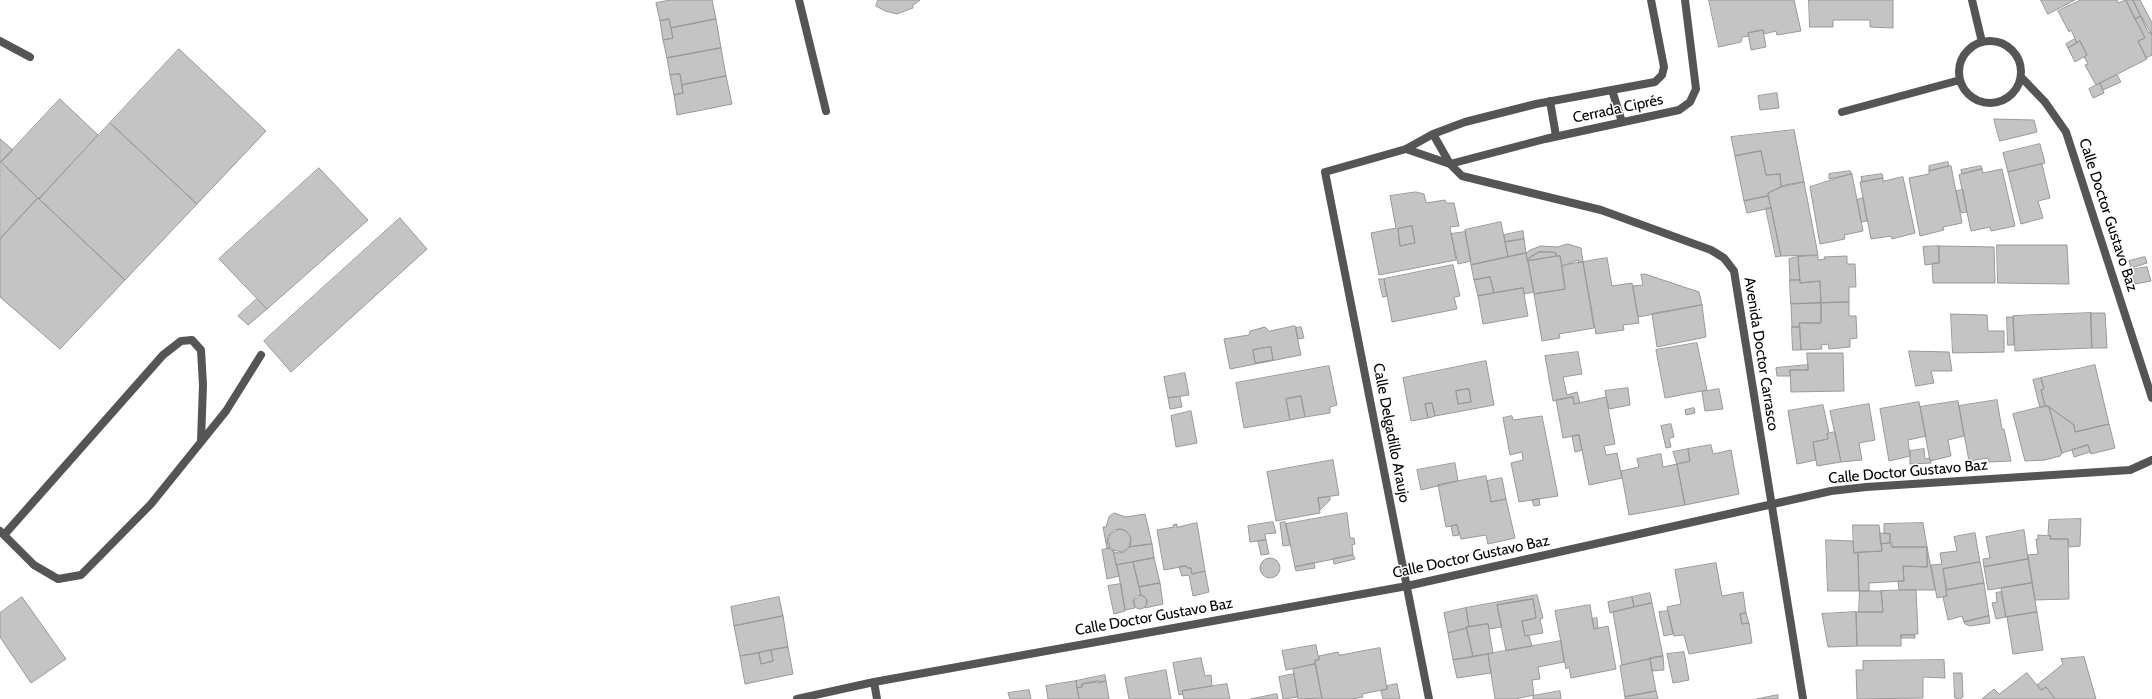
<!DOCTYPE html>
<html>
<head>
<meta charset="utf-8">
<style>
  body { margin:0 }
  canvas { display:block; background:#fff }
</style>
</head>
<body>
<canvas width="2152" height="699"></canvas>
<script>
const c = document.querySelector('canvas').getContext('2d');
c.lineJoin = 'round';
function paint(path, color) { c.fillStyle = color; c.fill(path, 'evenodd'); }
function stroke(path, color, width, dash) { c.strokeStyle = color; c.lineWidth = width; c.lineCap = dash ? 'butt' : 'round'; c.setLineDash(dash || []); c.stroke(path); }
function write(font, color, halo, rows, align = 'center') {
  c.font = font + ' Cabin,sans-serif'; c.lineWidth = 3; c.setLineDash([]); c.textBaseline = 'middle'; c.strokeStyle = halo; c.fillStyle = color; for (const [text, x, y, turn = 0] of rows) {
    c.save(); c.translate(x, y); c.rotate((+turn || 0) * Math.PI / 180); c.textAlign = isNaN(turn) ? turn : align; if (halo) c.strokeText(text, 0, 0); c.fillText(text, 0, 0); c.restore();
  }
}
const building = new Path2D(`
  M671,0H712L716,19L671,28L669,19L660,21L656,3Z
  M878,0H920L912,6L913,8L897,14L885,11L876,6Z
  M1709,0H1794L1801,31L1777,35L1776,31L1764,34L1763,30L1748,33L1749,36L1742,37L1741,42L1719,47Z
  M1809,0H1893V28L1870,27V20H1833V27H1810Z
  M2041,0H2075L2048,14Z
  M2081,0H2117L2118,3L2126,0L2145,38L2138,41L2147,59L2096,85L2085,65L2088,64L2084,57L2087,55L2080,41L2077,43L2071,30L2069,32L2058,11Z
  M2126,0H2133L2141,16L2135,19Z
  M2133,0H2140L2152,23V35L2151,32L2149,33Z
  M2141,16L2152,35V55L2146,58L2138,41L2145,38L2135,19Z
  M669,19L673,38L663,40L660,21Z
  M716,19L721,48L667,58L663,40L673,38L671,28Z
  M1763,30L1766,47L1751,50L1748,33Z
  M2075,39L2077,43L2068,48L2066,44Z
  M2080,41L2087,55L2075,62L2068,48Z
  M721,48L726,76L682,85L680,74L670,75L667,58Z
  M179,49L266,131L197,204L110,123Z
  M680,74L683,93L674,95L670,75Z
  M2117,75L2121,82L2103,90L2100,83Z
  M726,76L732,104L677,115L674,95L683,93L682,85Z
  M2100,83L2104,93L2093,98L2089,89Z
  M1777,93L1779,108L1760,110L1758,96Z
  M60,99L98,135L39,199L1,162Z
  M1994,119L2034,120L2037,132L2000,141Z
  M110,123L197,204L125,280L39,199Z
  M1794,130L1804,182L1781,187L1780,174L1766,175L1761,151L1735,156L1731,137Z
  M0,139L13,150L1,162L0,161Z
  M2040,144L2045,163L2008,172L2003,153Z
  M1761,151L1766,175L1780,174L1781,187L1768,193V196L1744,201L1735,156Z
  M0,161L38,198L0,239Z
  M1948,162L1949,166L1929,171V166Z
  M2042,164L2050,198L2038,201L2043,218L2021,224L2008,172Z
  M1951,166L1962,223L1943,227L1944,230L1920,236L1909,178L1929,174V171Z
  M1981,166L1982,169L1962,174L1961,170Z
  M319,168L368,220L267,309L219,259Z
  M1982,169L1983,173L2002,169L2015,226L1991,231L1990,227L1971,231L1959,175Z
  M1850,171L1852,174L1829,179V174Z
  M1852,174L1863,231L1844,235L1845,239L1820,244L1810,187Z
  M1882,174L1883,178L1862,182L1861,177Z
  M1903,177L1915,233L1892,239L1891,236L1871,239L1860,182L1883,178V181Z
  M1804,182L1818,255L1781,256L1768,193L1785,185Z
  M1963,190L1967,212L1961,213L1956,191Z
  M1416,192L1424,194L1426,203L1445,200L1446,203H1454L1459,226L1450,227L1456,260L1379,275L1371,233L1396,228L1390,196ZM1412,226L1415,243L1400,246L1398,229Z
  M1768,196L1771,208L1747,213L1744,201Z
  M38,198L125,280L60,349L0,297V239Z
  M1863,198L1867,221L1861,222L1857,200Z
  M1766,208H1771L1781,256L1776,257Z
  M400,218L427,249L291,372L264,341Z
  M1501,222L1508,257L1471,265L1465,230Z
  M1412,226L1415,243L1400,246L1398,229Z
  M1523,231L1524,239L1505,242L1504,235Z
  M1465,232L1471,261L1458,264L1451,234Z
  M1524,239L1526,253L1508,257L1505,242Z
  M1568,244L1581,248L1583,262L1578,263L1579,260L1562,266L1560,256H1556V253L1549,252H1539L1527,260L1526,253L1530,250L1541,246L1557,247Z
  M1997,245H2067L2069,284L1998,283Z
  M1939,246V263L1925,265L1923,247Z
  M1939,246L1994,247L1995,283H1933L1932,263H1939Z
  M1539,252H1552L1556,253V256L1528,261L1530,257Z
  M1526,253L1534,292L1524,294L1523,288L1494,293L1490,277L1474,280L1471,265Z
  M1560,256L1565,289L1534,294L1528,261Z
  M1818,256V260L1825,259L1824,257L1847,256V264H1855L1856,287H1849V302L1821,303L1820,281L1800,283L1798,257Z
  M1798,257L1800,280H1790L1789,259Z
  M2145,257L2147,263L2131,268L2129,261Z
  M1607,258L1612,286L1632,283L1639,323L1623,325L1624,330L1596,334L1583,262Z
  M1583,262L1594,328L1559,334L1560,338L1542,341L1534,294L1565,289L1562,266Z
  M1453,265L1460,296L1454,297L1457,309L1392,322L1384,279Z
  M2147,267L2151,281L2135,284L2131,270Z
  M1645,274L1699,292L1702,305L1638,317L1633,286L1643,285L1641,275Z
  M1490,277L1494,293L1478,296L1474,280Z
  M1379,279H1384L1387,296L1383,297Z
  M1790,280H1800V283L1820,281L1821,303L1791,304Z
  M1523,288L1528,316L1483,324L1478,296Z
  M257,299L267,309L248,325L238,316Z
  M1849,302V316H1856L1857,338L1850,339V347L1829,349L1828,344L1821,345L1822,349L1801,350L1799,323H1821V303Z
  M1821,303V323H1799L1800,327H1792L1791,304Z
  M1702,305L1706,337L1657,347L1652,314Z
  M2091,313L2092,348L2015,351L2013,316Z
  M2091,313H2105L2107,348H2092Z
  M1951,314L1987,315L1988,331H2004V352L1953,353Z
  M2007,317H2013L2014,345H2008Z
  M1295,326L1301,355L1230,369L1224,339L1249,335L1250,331L1265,327L1269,331ZM1271,347L1273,360L1255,363L1253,350Z
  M1301,327L1304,338L1298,339L1296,328Z
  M1792,327H1800L1801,350H1793Z
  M1697,343L1707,390L1665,398L1656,350Z
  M1271,347L1273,360L1255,363L1253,350Z
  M1909,351L1949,352L1952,371H1931L1934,383L1916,386Z
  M1578,352L1582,374L1563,377L1567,395L1577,392L1580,403L1574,404L1573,397L1553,401L1545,356Z
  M1807,353H1843L1844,391L1791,392L1790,370H1808Z
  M1486,361L1494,405L1435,416L1432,403L1425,404L1428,418L1411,421L1403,378ZM1469,389L1471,402L1458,404L1456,391Z
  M1808,365V370H1790V376H1777L1776,368Z
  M2095,365L2109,424L2075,432L2074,425L2048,406H2045L2041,390L2044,389L2041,378Z
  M1329,366L1337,405L1330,407V413L1305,417L1301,396L1286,399L1290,420L1244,428L1236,383Z
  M1185,373L1189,395L1168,398L1164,377Z
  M2041,378L2044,389L2041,390L2045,406L2040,408L2033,380Z
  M1628,388L1630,405L1609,409L1605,391Z
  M1469,389L1471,402L1458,404L1456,391Z
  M1719,389L1723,409L1705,411L1702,392Z
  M1301,396L1305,417L1290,420L1286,399Z
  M1180,397L1182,407L1170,409L1168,398Z
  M1573,397L1574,404L1606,397L1615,444L1604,446L1606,455L1617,453L1622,478L1589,485L1579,435L1563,438L1556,400Z
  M1997,400L2002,429H2004L2011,461L1989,462L1988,458L1969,461L1959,406Z
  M1958,401L1964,436L1948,440L1951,456L1930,461L1920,407Z
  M1919,402L1926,436L1908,440L1910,456L1889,461L1880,409Z
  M1432,403L1435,416L1428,418L1425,404Z
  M1869,404L1875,440L1859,443L1862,460L1841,462L1830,411Z
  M1823,405L1829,433L1827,434L1828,439L1813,442L1816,460L1797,464L1788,411Z
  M2045,406L2049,407L2062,453L2060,456L2045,460L2025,461L2013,414Z
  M2049,407L2074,425L2075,432L2109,424L2115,448L2091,454L2088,445L2062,453Z
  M1694,408L1695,413L1686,415L1685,410Z
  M1191,411L1197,443L1176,447L1171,416Z
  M1512,416L1513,420L1542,416L1558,496L1519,502L1511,463L1523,460L1522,452L1510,455L1503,418Z
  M1671,424L1674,437L1669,438L1671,447L1666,448L1661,426Z
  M1835,432L1841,462L1817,466L1813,442L1828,439L1827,434Z
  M1579,435L1582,450L1575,452L1572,436Z
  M1711,445L1713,454L1731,450L1739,494L1685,505L1677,464L1690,461L1688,449Z
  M2088,445L2090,452L2074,457L2072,450Z
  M1688,449L1690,461L1677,464L1673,452Z
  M1924,449L1925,459L1930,458L1931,463L1910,464V451Z
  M1661,454L1663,467L1677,464L1685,505L1629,515L1621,471L1639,467L1637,459Z
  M1333,460L1339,495L1318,498L1320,513L1276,521L1267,472Z
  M1455,463L1458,481L1421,490L1417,470Z
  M1486,476L1491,502L1506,499L1515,538L1488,544L1486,535L1461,539L1457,525L1446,527L1438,485Z
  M1502,478L1506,499L1491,502L1487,481Z
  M1330,497V500L1320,510L1318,498Z
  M1539,499L1540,505L1534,506L1532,500Z
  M1114,513L1126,517L1145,514L1152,544L1129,547L1131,537L1126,531L1120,529L1110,534L1108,541L1110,548L1107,549L1103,527H1106L1109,517Z
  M1347,513L1350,538H1354L1355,544L1352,545L1353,555L1295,567L1286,524Z
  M2081,519L2080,546L2069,547L2068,539H2050L2051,536L2048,535L2049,520Z
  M1273,522L1276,533L1265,534L1266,540L1250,542L1248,526Z
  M1285,522L1290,545L1283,546L1280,523Z
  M1197,523L1205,571L1192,574L1191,568H1187L1186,566L1164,570L1157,530L1174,527L1173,525L1177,524V527Z
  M1923,523L1927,547H1892L1890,543V534L1884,533V524Z
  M1457,525L1459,535L1453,536L1451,526Z
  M1853,525H1879L1882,551L1854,553Z
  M1107 541a12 12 0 1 1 24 0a12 12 0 1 1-24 0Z
  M2024,530L2028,559L1984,567L1983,559L1990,558L1986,537Z
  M1880,533L1890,534V543L1881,544Z
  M1975,533L1980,562L1943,569L1947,596L1937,598L1931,565L1942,564L1940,553L1957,551L1954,537Z
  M2038,535L2051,536L2050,539H2068L2069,599L2035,600L2028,555L2038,554L2036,539H2038Z
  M1266,540L1269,554L1261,555L1258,541Z
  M1826,540L1853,541L1854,553L1858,552L1859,591H1828Z
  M1892,543V547H1927V567L1903,566L1904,581L1869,583V591H1859L1858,552L1882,551L1881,544Z
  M1152,544L1154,558L1116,565L1113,550L1122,552L1129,547Z
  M1927,547L1935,590H1899L1898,581H1904L1903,566L1927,567Z
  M1110,548L1113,550L1119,576L1107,579L1102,550Z
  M1353,555L1355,559L1334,564L1333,559Z
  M1154,558L1160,583L1139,587L1133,562Z
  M1260 568a10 10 0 1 1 20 0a10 10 0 1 1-20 0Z
  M2028,559L2032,583L1988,590L1984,567Z
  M1133,562L1141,595L1134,600L1135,608L1125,610L1117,565Z
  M1980,562L1984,583L1947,590L1943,569Z
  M1314,563L1315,568L1296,571L1295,567Z
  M1716,563L1722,596L1743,592L1746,613L1740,614L1742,624L1749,623L1752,643L1689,654L1684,635L1674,636L1667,607L1681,604L1675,570Z
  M1186,566L1187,568H1191L1192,574L1205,571L1209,592L1193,596L1189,575L1182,576L1179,567Z
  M1160,583L1163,604L1145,608L1147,600L1141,595L1139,587Z
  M1984,583L1989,616L1964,622L1962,616L1948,620L1943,597L1947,596L1946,590Z
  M2032,583L2037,612L2006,617L2001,588Z
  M1121,584L1125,611L1114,614L1108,586Z
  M1916,590L1918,634L1901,635V646H1857L1856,612H1883L1881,591Z
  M1860,591H1881L1883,612H1859Z
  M2001,592L2006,617L1996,619L1992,603L1997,602L1996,593Z
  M1650,593L1652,603L1634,607L1632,597Z
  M1537,595L1543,618L1540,619L1543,633L1525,636L1522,621L1536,618L1533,599L1497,605L1502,627L1489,629L1488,624L1469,627L1466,608Z
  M1133 602a7 7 0 1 1 14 0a7 7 0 1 1-14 0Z
  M22,597L66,659L31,683L0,637V613Z
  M779,597L783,616L734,626L731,607Z
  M1632,597L1634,607L1610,613L1608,602Z
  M1533,599L1536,618L1522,621L1525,636H1529L1532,646L1506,651L1497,605Z
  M1652,603L1663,656L1622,665L1613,612Z
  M1590,605L1594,629L1608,626L1616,669L1571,678L1569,667L1566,669L1555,611Z
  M1466,608L1469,627L1448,633L1444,613Z
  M1668,611L1673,634L1664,636L1659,612Z
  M1856,612L1857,646L1828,647L1822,614Z
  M2037,612L2043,650L2013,654L2007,617Z
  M1746,613L1749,623L1742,624L1740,614Z
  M783,616L788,647L740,656L734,626Z
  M1989,616L1990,623L1970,626L1965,624L1964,622Z
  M1597,618L1598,628L1594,629L1592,619Z
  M1488,624L1493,653L1473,657L1466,627Z
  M1467,629L1473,657L1453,660L1448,633Z
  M1901,635H1915V638H1901Z
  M1561,641L1564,662L1538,667L1540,679L1532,680L1534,695L1515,699H1495L1488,654Z
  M1316,645L1319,660H1315V664L1286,670L1282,651Z
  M788,647L793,674L745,684L740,656L759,653L761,664L773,661L771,650Z
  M1380,648L1387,689L1362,694L1363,697L1352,699H1322L1315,660H1319V656L1338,652L1339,655Z
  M771,650L773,661L761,664L759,653Z
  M1684,652L1689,680L1673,683L1667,654Z
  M1488,654L1491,673L1457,678L1453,660Z
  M1663,656L1664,670L1652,671L1650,658Z
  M2084,657L2096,699H2055L2046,687L2041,690L2037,685L2063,664L2061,659Z
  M1201,658L1205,676L1211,675L1212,686L1182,691L1183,694L1179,695L1173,663Z
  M1650,659L1656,691L1625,697L1620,666Z
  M1944,660L1945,678L1923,677V698L1857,699L1856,670H1863V661Z
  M1315,664L1322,698L1298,699L1293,669Z
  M1166,670L1171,699H1129L1125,678Z
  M1954,673H1962L1963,697L1960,699L1955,698Z
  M2027,673L2041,690L2046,687L2055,699H1982L1994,689L1999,694Z
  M1294,674L1298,697L1283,699L1279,677Z
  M1105,675L1106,681L1082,684V687L1077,688L1076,681Z
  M1076,681L1079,699H1048L1046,686Z
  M1099,681V683L1106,681L1109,699H1079L1077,688L1082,687V684Z
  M1227,684L1230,699H1184L1182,691Z
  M1397,684L1400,699H1383L1381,691L1387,689V686Z
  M1029,690L1031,699H1010L1008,693Z
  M1560,691L1561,699H1533V696Z
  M1656,691L1658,699H1625V697Z
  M1277,694L1278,699H1251Z
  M1778,695V699H1757Z`);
paint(building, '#c4c4c4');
stroke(building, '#999', 1);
stroke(new Path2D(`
  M0,41L30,57`), '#555', 8);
stroke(new Path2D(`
  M799,0L826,111
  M1972,0L1982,42
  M1959 72a31 31 0 1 1 62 0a31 31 0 1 1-62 0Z
  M2021,77L2045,102L2066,132L2152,398
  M1612,90L1622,122
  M1550,101L1556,136
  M1842,112L1960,80
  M1433,134L1450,164L1462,176L1601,210L1711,250L1724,258L1734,271L1803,699
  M1406,149L1450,164L1545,139L1679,110L1690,102L1696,89L1685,0
  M0,531L34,565L58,579L81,575L151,504L226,411L261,355
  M4,535L163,355L181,341L192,340L201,350L203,385L201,441
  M874,682L877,699
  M797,699L874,682L1407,586L1831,491L1866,487L2130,470L2152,460
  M1429,699L1325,172L1406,149L1433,134L1465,122L1536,104L1655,82L1662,75L1664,67L1651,0`), '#555', 8);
write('15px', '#000', '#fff', [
  ["Cerrada Ciprés",1618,109,-12],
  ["Calle Doctor Gustavo Baz",2108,215,72],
  ["Avenida Doctor Carrasco",1761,354,81],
  ["Calle Delgadillo Araujo",1391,433,79],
  ["Calle Doctor Gustavo Baz",1908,472,-5],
  ["Calle Doctor Gustavo Baz",1471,557,-12],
  ["Calle Doctor Gustavo Baz",1154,617,-10]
]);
</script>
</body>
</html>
